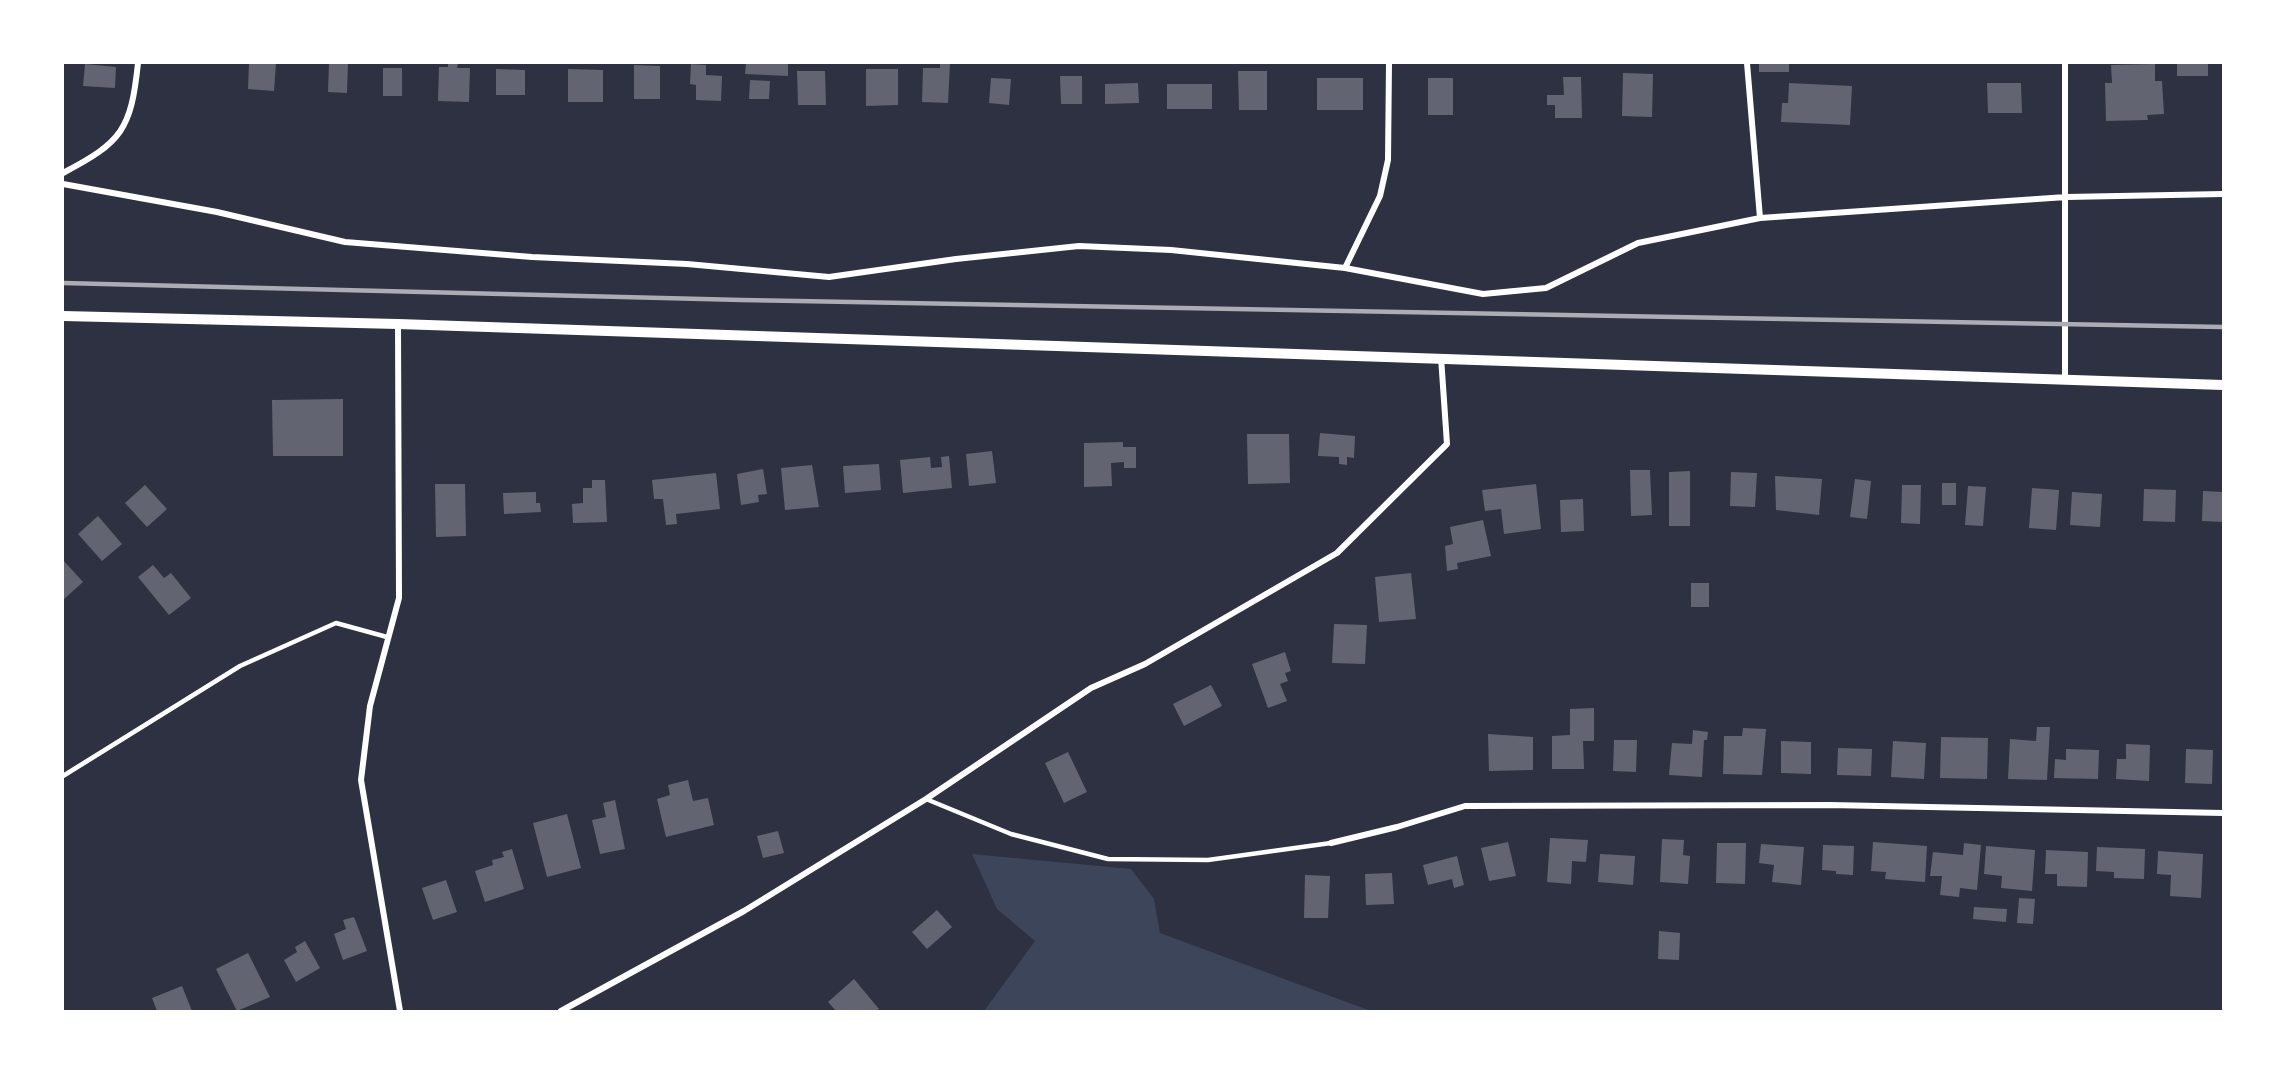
<!DOCTYPE html>
<html>
<head>
<meta charset="utf-8">
<style>
  body { margin:0 }
  #map { position:relative; width:2286px; height:1074px; overflow:hidden; background:#2d3142; font-family:Commissioner,sans-serif }
  canvas { display:block }
  .frame { position:absolute; inset:0; border:64px solid #fff; pointer-events:none }
</style>
</head>
<body>
<div id="map">
<canvas width="2286" height="1074"></canvas>
<div class="frame"></div>
</div>
<script>
const c = document.querySelector('canvas').getContext('2d');
c.lineJoin = 'round';
function paint(path, color) { c.fillStyle = color; c.fill(path, 'evenodd'); }
function stroke(path, color, width, dash) { c.strokeStyle = color; c.lineWidth = width; c.lineCap = dash ? 'butt' : 'round'; c.setLineDash(dash || []); c.stroke(path); }
paint(new Path2D(`
  M972,854L1131,869L1154,899L1160,933L1371,1011H984L1035,941L997,909Z`), '#3c4559');
paint(new Path2D(`
  M249,63H276L274,91L248,89Z
  M329,63H348L347,93L328,92Z
  M448,63H458L457,68H470L469,102L438,101L439,67H448Z
  M746,63H788V76L745,74Z
  M940,63H950L948,103L922,102L923,68H940Z
  M1759,63H1789V72H1759Z
  M2177,63H2208V76H2177Z
  M85,64L116,67L115,88L83,86Z
  M691,64L706,65V75L722,76L721,101L696,100V85L690,84Z
  M2155,64V81H2162L2164,114L2147,115L2148,120L2106,121L2105,83H2112L2111,65Z
  M634,65L660,66V99H634Z
  M383,68H402V96H383Z
  M496,69L525,70V95H496Z
  M568,69L603,70V102H568Z
  M866,69H898V105L866,106Z
  M797,71H825L826,105H798Z
  M1238,71H1267V110H1239Z
  M1623,73L1653,74L1652,117L1622,116Z
  M1060,76H1082V104H1061Z
  M1563,77H1581L1582,118H1555V105H1547V95H1564Z
  M991,78L1011,79L1009,105L989,103Z
  M1317,78H1363V110H1317Z
  M1428,78H1453V115H1428Z
  M750,80L770,81L769,99H749Z
  M1138,83L1139,103L1105,104V84Z
  M1789,83L1852,86L1850,125L1781,122L1782,103H1788Z
  M1987,83H2021L2022,113H1988Z
  M1167,84H1212V109H1167Z
  M343,399V456H273L272,400Z
  M1320,433L1355,436L1354,458L1347,457V465L1339,464V457L1318,456Z
  M1247,434H1289L1290,483L1248,484Z
  M1123,442V447H1136V468H1124V462L1111,463L1112,486L1084,487V443Z
  M992,451L996,483L969,486L966,454Z
  M949,456L952,488L903,493L900,460L930,457L931,468L942,467L941,457Z
  M879,464L881,490L845,493L843,466Z
  M812,465L819,507L785,510L781,468Z
  M763,469L767,494L758,495L759,502L741,505L737,474Z
  M1630,470H1650L1652,515L1631,516Z
  M1690,471V526H1669V472Z
  M1731,472L1757,473L1755,507L1730,506Z
  M716,473L720,509L676,514L677,524L666,525L663,499H654L652,480Z
  M1775,476L1822,479L1819,515L1776,510Z
  M1855,479L1871,481L1867,519L1850,517Z
  M592,480H605L607,522L573,523L572,504L583,503V488H592Z
  M1942,483H1956V505H1942Z
  M435,484H465L466,536L436,537Z
  M1536,484L1541,529L1504,534L1501,509L1485,511L1482,490Z
  M145,485L167,509L147,527L125,503Z
  M1902,485H1921L1920,524L1901,523Z
  M1968,486L1986,487L1983,526L1965,525Z
  M2032,488L2059,490L2056,530L2029,528Z
  M2144,489L2176,490L2175,522L2143,521Z
  M2203,491L2223,492V522L2202,521Z
  M536,492V503H540L541,512L504,514L503,493Z
  M2072,492L2102,494L2100,527L2070,525Z
  M1583,499L1584,531L1561,532L1560,500Z
  M98,516L122,544L102,561L78,534Z
  M1483,520L1491,556L1457,563L1458,569L1447,571L1445,546L1453,544L1450,527Z
  M63,560L83,582L63,600Z
  M153,565L164,578L171,573L191,598L169,615L138,577Z
  M1411,573L1416,619L1379,622L1375,577Z
  M1691,583H1709V607H1691Z
  M1334,624L1367,625L1365,664L1332,663Z
  M1285,652L1291,671L1285,673L1288,681L1280,684L1287,701L1268,708L1252,664Z
  M1211,685L1222,706L1184,726L1173,704Z
  M1594,708V741H1583L1584,769H1552V736L1570,735V709Z
  M2037,727H2050L2047,780L2008,779L2010,739L2036,741Z
  M1743,728L1766,729L1762,775L1723,774L1724,736H1742Z
  M1693,730L1708,732L1707,740H1704L1702,777L1669,775L1672,743L1692,744Z
  M1488,734L1533,737V770L1489,771Z
  M1941,737L1988,738L1987,779L1940,778Z
  M1614,740H1637L1636,772L1613,771Z
  M1781,741L1811,742V774L1781,773Z
  M1893,741L1926,743L1924,779L1891,777Z
  M2126,744L2150,745L2149,781L2116,779L2117,759H2126Z
  M1838,748L1872,749L1871,776L1837,775Z
  M2066,749L2099,750L2098,779L2054,778L2055,759L2066,760Z
  M2186,749L2213,750L2212,784L2185,783Z
  M1068,752L1087,792L1064,803L1045,763Z
  M688,780L693,801L708,798L714,825L666,837L657,799L670,795L668,785Z
  M615,800L625,849L600,854L592,820L606,817L603,803Z
  M567,814L581,868L547,877L533,823Z
  M778,831L784,853L763,858L757,836Z
  M1550,838L1588,840L1586,862L1572,861L1571,884L1547,882Z
  M1662,839L1684,840L1683,855L1690,856L1688,884L1660,882Z
  M1508,842L1516,876L1489,881L1481,848Z
  M1873,842L1927,846L1925,882L1885,879L1886,872L1871,871Z
  M1717,843H1746L1745,884L1716,883Z
  M1964,843L1981,845L1977,890L1960,888L1959,897L1940,895L1942,876H1930L1933,852L1963,855Z
  M1761,844L1804,847L1801,885L1772,882L1774,865L1759,863Z
  M1823,845L1854,846L1853,875L1836,874V871L1822,870Z
  M1986,846L2035,850L2032,891L2001,888L2002,876L1984,874Z
  M2097,847L2145,849L2144,879L2114,878V872L2096,871Z
  M512,849L524,889L485,902L475,871L493,865L492,860L504,857L502,852Z
  M2046,850L2088,852L2087,887L2057,886V874H2045Z
  M2158,851L2203,854L2201,898L2170,896L2171,875L2157,874Z
  M1600,854L1635,856L1633,885L1598,882Z
  M1457,856L1464,885L1454,888L1452,879L1428,885L1423,865Z
  M1392,873L1394,904L1366,905L1365,874Z
  M1305,875L1330,876L1328,918H1304Z
  M446,880L457,912L433,920L422,888Z
  M2019,898L2035,899L2033,924L2017,923Z
  M1974,907L2007,909L2006,922L1973,919Z
  M937,910L952,927L927,949L912,932Z
  M354,917L367,951L343,960L334,934L346,929L343,920Z
  M1659,931L1680,933L1679,960L1658,959Z
  M305,941L320,968L296,982L284,960L297,952L295,947Z
  M248,953L270,997L237,1011L216,969Z
  M854,979L879,1009L876,1011H836L828,1002Z
  M182,986L192,1011H157L152,998Z`), '#626471');
stroke(new Path2D(`
  M63,776L240,666L336,623L387,637
  M926,799L1011,834L1108,859L1208,860L1331,843`), '#fff', 4.5);
stroke(new Path2D(`
  M1747,63L1760,218
  M63,173C122,142 131,130 138,63
  M63,184L217,212L345,242L532,257L687,264L829,277L956,259L1079,246L1171,250L1345,268L1483,294L1546,288L1638,243L1760,218L2066,197L2223,194
  M1345,268L1380,196L1388,160L1389,63
  M398,324L399,598L370,706L361,780L400,1011
  M2065,377V63
  M1331,843L1397,827L1465,806L1830,805L2223,813
  M561,1011L744,911L926,799L1091,688L1145,664L1337,553L1447,444L1441,357`), '#fff', 6);
stroke(new Path2D(`
  M63,316L398,324L2223,385`), '#fff', 10);
stroke(new Path2D(`
  M63,283L742,300L2223,327`), '#abadb3', 4.5);
</script>
</body>
</html>
